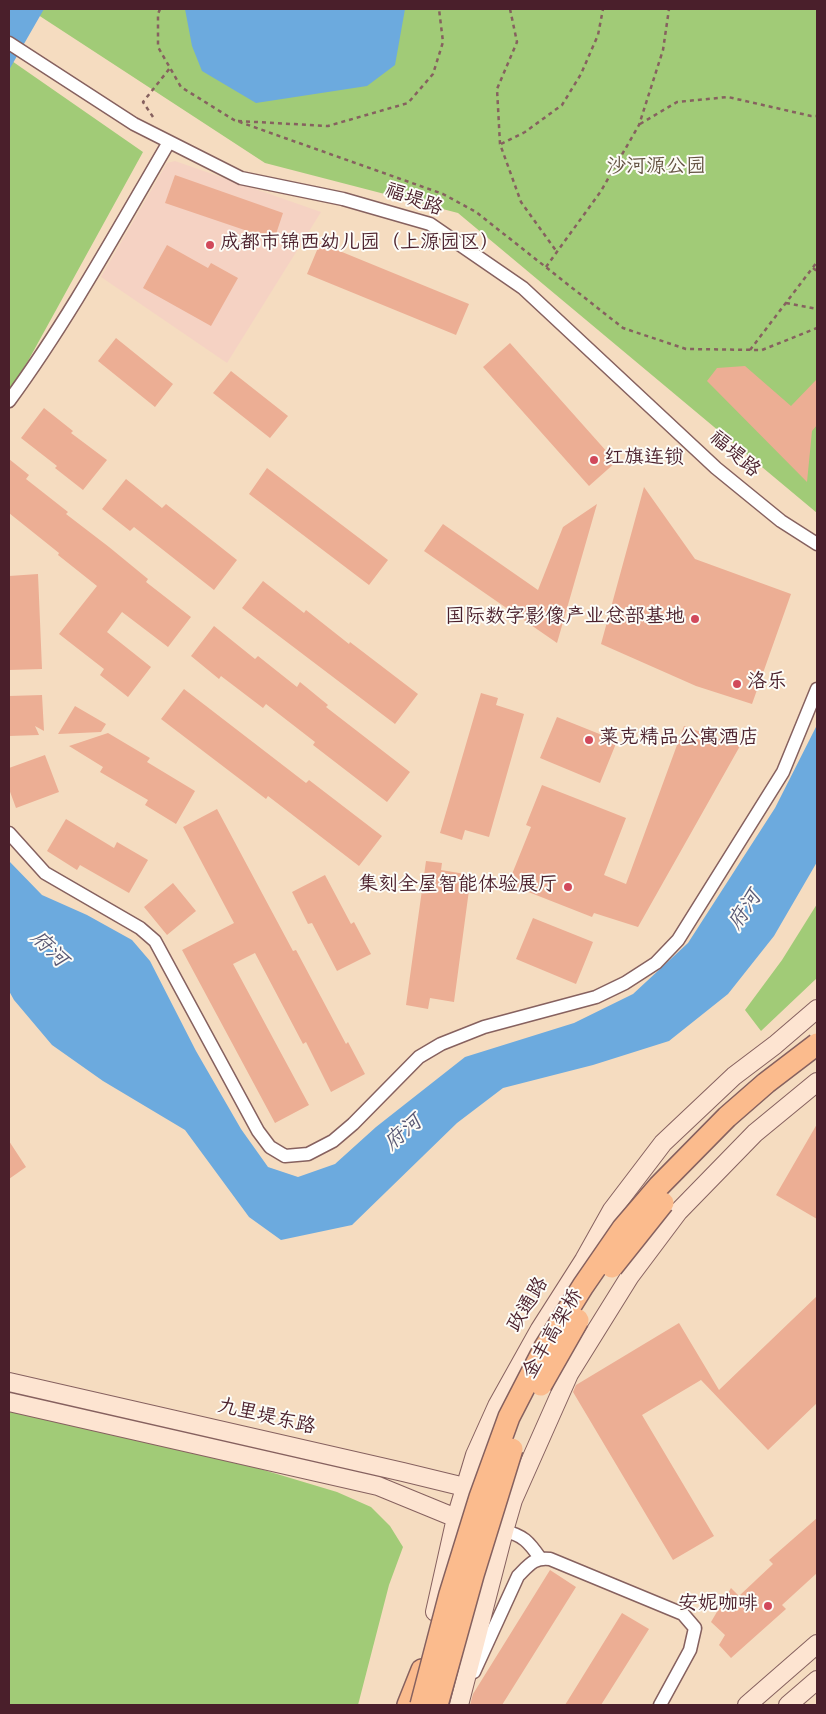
<!DOCTYPE html>
<html>
<head>
<meta charset="utf-8">
<style>
  body { margin:0 }
  #map { position:relative; width:826px; height:1714px; overflow:hidden; background:#f5dcc0; font-family:Dekko,sans-serif }
  canvas { display:block }
  .frame { position:absolute; inset:0; border:10px solid #4a1f2b; pointer-events:none }
</style>
</head>
<body>
<div id="map">
<canvas width="826" height="1714"></canvas>
<div class="frame"></div>
</div>
<script>
const c = document.querySelector('canvas').getContext('2d');
c.lineJoin = 'round';
function paint(path, color) { c.fillStyle = color; c.fill(path, 'evenodd'); }
function stroke(path, color, width, dash) { c.strokeStyle = color; c.lineWidth = width; c.lineCap = dash ? 'butt' : 'round'; c.setLineDash(dash || []); c.stroke(path); }
function write(font, color, halo, rows, align = 'center') {
  c.font = font + ' Dekko,"LXGW WenKai TC",sans-serif'; c.lineWidth = 4; c.setLineDash([]); c.textBaseline = 'middle'; c.strokeStyle = halo; c.fillStyle = color; for (const [text, x, y, turn = 0] of rows) {
    c.save(); c.translate(x, y); c.rotate((+turn || 0) * Math.PI / 180); c.textAlign = isNaN(turn) ? turn : align; if (halo) c.strokeText(text, 0, 0); c.fillText(text, 0, 0); c.restore();
  }
}
paint(new Path2D(`
  M175,161L321,212L227,363L101,277L167,163Z`), '#f5d2c3');
paint(new Path2D(`
  M29,9H817V513L458,213L265,163Z
  M9,59L143,152L28,361L9,391Z
  M817,904V978L761,1031L745,1010L782,960Z
  M9,1411L257,1468L337,1492L371,1507L390,1526L403,1547L389,1585L358,1705H9Z`), '#a1cb77');
paint(new Path2D(`
  M9,9H44L9,70Z
  M185,9H405L395,65L367,86L256,103L202,71L192,46Z
  M817,725V862L774,936L728,994L669,1041L593,1065L503,1088L457,1123L352,1225L281,1240L249,1217L185,1130L103,1081L52,1045L14,1000L9,991V861L42,895L87,915L132,940L150,961L196,1051L241,1129L268,1167L298,1177L335,1164L376,1127L465,1057L574,1023L633,994L688,943L775,808Z`), '#6caade');
paint(new Path2D(`
  M175,175L283,213L274,240L165,203Z
  M320,243L469,304L456,335L307,274Z
  M167,245L208,268L211,263L238,278L211,326L143,288Z
  M116,338L173,384L155,407L98,361Z
  M510,343L616,462L589,486L483,367Z
  M745,366L791,406L817,379V425L812,431L807,482L707,381L717,368Z
  M231,371L288,416L270,438L213,393Z
  M44,408L73,431L71,433L107,460L83,490L55,468L57,466L21,438Z
  M9,459L29,475L26,479L68,512L66,514L109,547L148,579L146,582L191,617L168,647L122,612L107,632L151,667L128,697L100,675L104,669L59,634L97,586L58,555L59,553L9,513Z
  M267,468L388,560L369,585L249,494Z
  M126,479L162,508L166,504L237,560L214,590L134,527L130,531L102,509Z
  M644,487L695,559L791,594L752,704L696,686L601,644Z
  M597,504L557,643L424,551L443,524L538,590L563,527Z
  M38,574L42,669L9,670V576Z
  M263,581L304,613L306,610L349,644L350,642L418,694L395,724L242,608Z
  M214,626L255,659L258,656L297,687L300,682L328,705L326,707L410,772L387,802L313,745L315,742L266,704L263,708L221,676L219,679L191,656Z
  M184,689L306,783L309,780L382,836L359,866L268,796L266,799L161,719Z
  M481,693L498,698L496,705L524,714L489,837L465,830L462,840L440,833Z
  M42,695L44,731L35,726L39,735L9,736V696Z
  M75,706L106,724L101,732L58,734Z
  M557,717L617,741L600,783L540,758Z
  M684,726L740,746L638,927L594,913L592,917L508,884L531,827L526,825L542,785L626,818L604,875L626,884Z
  M108,733L150,758L147,762L195,791L176,824L145,805L148,800L100,772L103,767L69,746Z
  M45,755L59,792L16,808L9,789V768Z
  M217,809L293,951L296,950L346,1044L348,1042L365,1074L331,1092L306,1042L303,1044L255,953L233,964L309,1105L275,1123L182,950L234,923L183,827Z
  M66,819L114,848L117,842L148,860L129,893L80,865L77,870L47,851Z
  M426,861L442,863L441,870L471,875L454,1002L430,998L428,1009L406,1005Z
  M325,875L351,924L354,922L371,954L337,971L312,923L308,924L292,892Z
  M173,883L196,911L167,935L144,907Z
  M533,918L593,942L576,984L516,959Z
  M817,1124V1219L776,1195Z
  M9,1141L26,1167L9,1179Z
  M817,1296V1403L768,1450L701,1380L642,1415L714,1536L673,1560L573,1392L576,1385L679,1323L719,1390Z
  M817,1518V1573L782,1605L786,1609L731,1658L719,1645L725,1635L711,1622L731,1588L739,1596L773,1564L769,1560Z
  M550,1570L576,1587L502,1705H470L473,1694Z
  M622,1613L649,1629L601,1705H565Z`), '#ecae94');
const minor = new Path2D(`
  M9,43L134,124L241,178L343,199L430,224L523,288L716,468L781,521L817,544
  M9,401C69,319 118,229 169,142
  M9,833L45,873L140,928L155,941L258,1131L270,1147L285,1156L308,1154L333,1141L353,1124L419,1057L441,1044L484,1027L596,997L625,983L656,963L678,940L783,772L817,689
  M504,1531C523,1535 529,1542 540,1558
  M474,1672L518,1576C529,1565 534,1557 550,1559L683,1614L695,1628L690,1650L660,1705`);
const secondary = new Path2D(`
  M9,1382L403,1472L477,1490
  M9,1402L378,1486L456,1518L467,1521
  M435,1612L456,1518L475,1455L497,1406L540,1329L584,1260L612,1210L663,1143L734,1076L775,1045L817,1009
  M459,1705L504,1531L513,1500L569,1374L630,1276L678,1212L755,1133L817,1082
  M747,1705L817,1644
  M788,1705L817,1680`);
const trunk = new Path2D(`
  M408,1705L422,1670`);
stroke(minor, '#86615f', 15);
stroke(secondary, '#86615f', 20);
stroke(trunk, '#86615f', 24);
stroke(new Path2D(`
  M160,9L158,14V47L181,87L234,120L443,194L476,212L623,328L686,349L762,350L817,328
  M510,9L517,42L497,89L500,144L521,202L557,252
  M153,117L143,102L170,68
  M238,121L328,126L408,103L433,74L443,42L439,9
  M640,124L677,102L728,97L811,116H817
  M501,144L525,132L562,105L581,74L598,35L603,9
  M546,267L601,191L639,125L663,50L669,9
  M813,268L817,271
  M786,303L817,309
  M750,350L817,262`), '#86615f', 2.5, [4, 4]);
stroke(minor, '#fff', 12);
stroke(secondary, '#fde4d1', 18);
stroke(trunk, '#fbbb8d', 21);
const trunkBridge = new Path2D(`
  M612,1267L663,1203
  M541,1385L578,1320
  M421,1705L450,1594L480,1497L509,1417L545,1347L583,1286L623,1228L659,1186L727,1117L766,1083L817,1044
  M437,1705L473,1575L512,1449`);
stroke(trunkBridge, '#86615f', 24, []);
stroke(trunkBridge, '#fbbb8d', 21);
for (const [x, y, r, color] of [
  [210,245,5,"#d1495b"],
  [594,460,5,"#d1495b"],
  [695,619,5,"#d1495b"],
  [737,684,5,"#d1495b"],
  [589,740,5,"#d1495b"],
  [568,887,5,"#d1495b"],
  [768,1606,5,"#d1495b"]
]) { const dot = new Path2D(); dot.arc(x, y, r, 0, 2 * Math.PI); c.fillStyle = color; c.fill(dot); stroke(dot, '#fdfcf7', 2); }
write('20px', '#645342', '#fdfcf7', [
  ["沙河源公园",656,169]
]);
write('20px', '#4a1f2b', '#fdfcf7', [
  ["福堤路",413,202,20],
  ["福堤路",733,456,41],
  ["政通路",530,1306,-59],
  ["金丰高架桥",555,1335,-60],
  ["九里堤东路",266,1419,13]
]);
write('20px', '#4a1f2b', '#fdfcf7', [
  ["成都市锦西幼儿园（上源园区）",220,245],
  ["红旗连锁",604,460],
  ["国际数字影像产业总部基地",685,619,"right"],
  ["洛乐",747,684],
  ["莱克精品公寓酒店",599,740],
  ["集刻全屋智能体验展厅",558,887,"right"],
  ["安妮咖啡",758,1606,"right"]
], 'left');
write('italic 21px', '#585773', '#fdfcf7', [
  ["府河",747,912,-56],
  ["府河",47,951,44],
  ["府河",405,1135,-41]
]);
</script>
</body>
</html>
